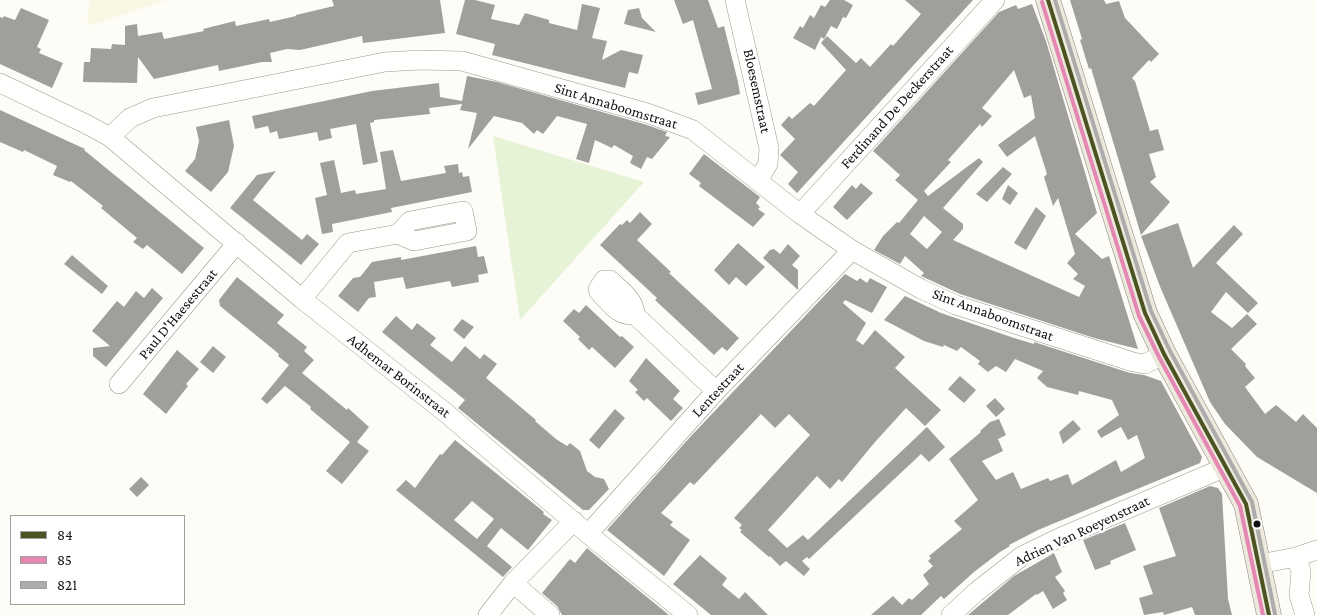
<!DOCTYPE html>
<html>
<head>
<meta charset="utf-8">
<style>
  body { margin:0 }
  #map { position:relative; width:1317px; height:615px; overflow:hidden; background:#fdfcf7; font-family:"Crimson Pro",serif }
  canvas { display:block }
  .legend { position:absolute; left:10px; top:515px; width:175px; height:90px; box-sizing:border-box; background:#fff; border:1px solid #a0a0a0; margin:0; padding:6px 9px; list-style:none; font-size:15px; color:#111 }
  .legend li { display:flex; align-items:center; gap:10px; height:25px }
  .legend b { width:25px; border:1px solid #a0a0a0 }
</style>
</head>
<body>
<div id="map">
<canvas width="1317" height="615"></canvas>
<ul class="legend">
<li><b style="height:6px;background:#4a5321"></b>84</li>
<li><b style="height:6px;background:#e488b3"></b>85</li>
<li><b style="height:6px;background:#acacac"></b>821</li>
</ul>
</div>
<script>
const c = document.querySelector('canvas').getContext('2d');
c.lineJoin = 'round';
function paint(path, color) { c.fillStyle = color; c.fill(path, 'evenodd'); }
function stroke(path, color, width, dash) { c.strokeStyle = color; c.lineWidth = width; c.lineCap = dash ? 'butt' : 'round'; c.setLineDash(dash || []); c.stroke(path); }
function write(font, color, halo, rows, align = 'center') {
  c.font = font + ' "Crimson Pro",serif'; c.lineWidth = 5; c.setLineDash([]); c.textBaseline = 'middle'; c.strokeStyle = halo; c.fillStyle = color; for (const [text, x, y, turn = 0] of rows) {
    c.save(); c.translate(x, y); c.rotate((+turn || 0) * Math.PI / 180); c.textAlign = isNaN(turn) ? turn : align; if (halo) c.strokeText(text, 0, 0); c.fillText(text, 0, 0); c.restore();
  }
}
paint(new Path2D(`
  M90,0H166L91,25L87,21Z`), '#f9f7e4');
paint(new Path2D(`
  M493,136L644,182L520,320Z`), '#e7f3d7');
paint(new Path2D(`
  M332,0H440L445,33L363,43L362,36L300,50L287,49L270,53L272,62H262L219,71L218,65L154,79L138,57L137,83L83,82L84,62H90L91,48L111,49L112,44L125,45V26L137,24L138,36L162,32L164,39L204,31L203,29L235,21L236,26L269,19L270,22L296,16V15L334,6Z
  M465,0H475L495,5L491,19L519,25L525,13L549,20V23L577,30L582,4L600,8L592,38L607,41L602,60L621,50L643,55L638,74L629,72L625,88L492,55L495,44L456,34Z
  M674,0H708L718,28L724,26L738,82L740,94L698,105L695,93L712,89L693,20L683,24Z
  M830,0H844L853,5L846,18L843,17L837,29L831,26L824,39L821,37L815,50L793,38L800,26L803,28L810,15L814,18L821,5L825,7Z
  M905,0H973L797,193L788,184L798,172L780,155L795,139L781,125L789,116L792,119L810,103L814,106L846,70L821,43L827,36L856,63L861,58L870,67L891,44L893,46L921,14Z
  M1070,0H1104L1106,4L1119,1L1125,18L1159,54L1151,62L1149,60L1132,78L1135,81L1150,131L1158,129L1164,150L1149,154L1156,177L1150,182L1170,202L1141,235L1091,68L1089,69L1080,40L1082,39Z
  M1032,4L1046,41L1097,213L1075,234L1102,259L1109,256L1138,349L1094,338L960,294L921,276L924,273L905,256L900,264L874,250L883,236L897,222L899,223L918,200L895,180L900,175L873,151L999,12L1016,5L1018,9ZM1014,70L1024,98L1031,95L1035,118L998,145L1007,157L1035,136L1047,174L1044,177L1053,206L1058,198L1075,254L1067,263L1078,274L1073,279L1085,286L1079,297L953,240L963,229V224L943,208L983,162L979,158L928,196L924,191L951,162L948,160L980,124L982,127L992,116L982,108ZM924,216L942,232L927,249L910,234Z
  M21,8L49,20L37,47L41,49L39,53L63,63L52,88L0,64V17L3,18L4,16L15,20Z
  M639,8L642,18L656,32L624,24L628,10Z
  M467,76L497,82L644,124L667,132L665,136L670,137L652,159L647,157L641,169L630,163L633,156L614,145L612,148L595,140L589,163L576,159L587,124L557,116L543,134L537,130L534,134L522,123L494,116L468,149L477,113L460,110L462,104L429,108L430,114L374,120V122L370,123L378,162L363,165L356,124L330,129L332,138L319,141L317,132L279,139L277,131L270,133L268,126L255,129L252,116L372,91L439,83L440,97L462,101Z
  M0,110L85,149L84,150L204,248L182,274L147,245L143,249L133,242L137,238L101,208L103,206L71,181L70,182L53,175L57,166L24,150L23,152L0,142Z
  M229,120L234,146L228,172L211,192L185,171L195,159L199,141L196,127Z
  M393,150L401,181L446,173L444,166L458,164L459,173L462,172L463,177L469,176L472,192L391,208L392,212L332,224L333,232L322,234L315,198L327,195L320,163L334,160L341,193L355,190L356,194L386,189L380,152Z
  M704,154L760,197L756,203L760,207L758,209L765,214L753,227L699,186L701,183L689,174Z
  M1003,167L1012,174L987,202L976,194Z
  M276,171L253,200L302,240L307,234L319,244L301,265L230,208L257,175Z
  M861,183L873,193L847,220L833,207L852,185L856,189Z
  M1008,185L1018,193L1010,205L1002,199Z
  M1036,207L1046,216L1026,250L1014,243Z
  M640,212L652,224L637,240L671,272L669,273L739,338L727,351L722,347L714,355L655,300L657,298L600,245L620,224L622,225L627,220L630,223Z
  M1178,223L1193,268L1234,225L1243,234L1216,263L1258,303L1248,313L1226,292L1211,312L1232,328L1247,314L1257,324L1231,349L1246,364L1245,366L1255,378L1245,387L1265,414L1276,405L1296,422L1303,414L1317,428V493L1257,457L1225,424L1210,402L1161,289L1141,236Z
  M738,243L765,267L746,286L736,277L729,285L714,270Z
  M788,244L800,256L792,265L798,270V290L763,258L770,250L774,249L780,254Z
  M476,246L478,257L484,256L488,273L478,275L479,282L452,287L450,281L406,289L403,277L374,282L376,297L369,298L358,312L338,296L353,278L360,277L372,262L401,257V260Z
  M72,255L108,286L102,294L64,264Z
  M845,274L857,281L860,278L867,283L870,278L887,287L872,313L845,300L843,303L866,323L856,340L863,345L875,330L905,357L895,368L941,410L925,426L906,408L875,442L842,482L839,479L830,489L817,476L768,530L787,548L803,535L808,540L927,427L945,447L929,462L921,454L809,559L807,557L802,561L810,569L804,576L786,561L780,566L770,556L769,557L740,532L742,530L739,528L742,525L734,518L810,435L789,414L775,428L761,414L694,485L690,482L661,513L673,522L670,525L690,540L664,576L607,530L691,436Z
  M237,277L284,315L277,323L307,347L304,351L314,360L302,373L347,410L348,408L369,427L357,442L369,451L342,484L326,471L350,442L310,409L311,407L285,386L267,404L261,399L289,365L278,356L279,354L220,306L219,300Z
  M152,288L163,298L106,367L93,356V348L110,346L92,331L117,301L124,307L136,291L144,298Z
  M905,296L941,313L1014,338L1034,344V342L1130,373L1144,375L1161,381L1202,457L1200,463L1038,530L1009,545L1010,546L1000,552L974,572L944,599L941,596L921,615H871L893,596L902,605L909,598L912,600L929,584L923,575L933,566L928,561L931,558L929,556L962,529L954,521L978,500L949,459L981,432L980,431L990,422L999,419L1006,435L998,439L1003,451L982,461L996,480L1013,472L1021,489L1048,478L1050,481L1068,474L1072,485L1116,460L1121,472L1145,458L1137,435L1128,440L1121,427L1101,438L1097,431L1119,415L1112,400L1079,391L1078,395L1047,387L1037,378L1043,371L1015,359L1006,372L996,366L988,372L978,364L980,361L961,347L957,351L944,345L943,347L924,341L884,320Z
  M586,305L620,337L622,336L634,347L615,368L592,347L589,350L578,339L580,337L563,321L574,309L579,313Z
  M396,316L412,330L417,323L436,338L430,345L452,362L465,346L480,359L484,354L497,364L486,378L536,420L535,421L556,439L567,446L570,443L580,451L587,471L595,477L604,479L609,489L589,510H583L458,408L465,400L382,332Z
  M462,319L474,327L464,339L453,330Z
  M213,346L226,357L213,373L200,362Z
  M177,350L199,369L186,384L188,386L166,414L143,394Z
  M646,358L680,391L673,399L683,408L671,421L647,398L644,401L635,392L638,390L629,381Z
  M960,376L976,390L964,403L948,389Z
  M995,398L1005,409L996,417L986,406Z
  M615,409L625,418L599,449L589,440Z
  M1073,420L1081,429L1063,444L1059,432Z
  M455,440L544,512L543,514L552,520L528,550L501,528L487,546L512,567L503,577L396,490L406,480L415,488L440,454L442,455ZM472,501L494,519L477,539L454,520Z
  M141,477L149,485L137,497L129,489Z
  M1210,486L1218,488L1222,494L1228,599L1232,615H1195L1192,607L1164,615L1163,612L1144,615L1139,598L1153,594L1143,566L1176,556L1159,508Z
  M1125,523L1136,550L1110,561L1111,564L1095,570L1083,540Z
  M587,548L599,558L669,615H562L557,606L542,593L570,559L575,563Z
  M1054,553L1062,572L1055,577L1065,591L1063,593L1067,600L1053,609L1043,591L1037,595L1036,594L1008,615H968L1014,576Z
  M700,555L727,578L722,585L739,599L745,592L768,615H711L673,584Z`), '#a19f9c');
const minor = new Path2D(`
  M735,0L769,148L768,164L758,181
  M0,83L86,124L110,137L302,299L446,413L588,534L688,615
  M110,137L130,118L153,108L385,62L420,60L462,61L647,113L693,130L800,214L852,250L921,289L956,305L1133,362L1145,364L1164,354
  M800,214L995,0
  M302,299L348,243L398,234L414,241L467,231L463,211L410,221L398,234
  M635,315C617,316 611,304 599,292L598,289L604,280H610C620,290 635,299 635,315L716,391
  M119,384L237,243
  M588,534L716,391L852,250
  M1296,557L1301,571L1299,595L1305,615
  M1260,564L1296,557L1317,550
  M513,583L550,615
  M488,615L513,583L574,521
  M951,615L976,592L1022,556L1059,538L1226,467`);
const major = new Path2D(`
  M1048,0L1145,313L1164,354L1246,504L1269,615`);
stroke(minor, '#979795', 20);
stroke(major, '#858482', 25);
stroke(minor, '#fffffe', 19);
stroke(major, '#ede9dc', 24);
stroke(new Path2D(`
  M1048,0L1145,313L1164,354L1246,504L1269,615`), '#4a5321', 4);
stroke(new Path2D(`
  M1042,2L1139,316L1159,357L1240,506L1263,615`), '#e488b3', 4);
stroke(new Path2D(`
  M1055,0L1151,311L1170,351L1252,502L1275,614`), '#acacac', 4);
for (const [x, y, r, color] of [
  [1257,524,4.5,"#111"]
]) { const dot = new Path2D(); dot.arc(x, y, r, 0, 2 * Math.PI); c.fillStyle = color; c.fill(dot); stroke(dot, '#fff', 2); }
write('15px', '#111', '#fff', [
  ["Bloesemstraat",757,91,78],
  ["Sint Annaboomstraat",616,106,17],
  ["Ferdinand De Deckerstraat",897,107,-48],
  ["Paul D'Haesestraat",178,314,-50],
  ["Sint Annaboomstraat",993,315,20],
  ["Adhemar Borinstraat",399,376,38],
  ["Lentestraat",718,390,-47],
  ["Adrien Van Roeyenstraat",1082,531,-25]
]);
</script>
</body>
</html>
